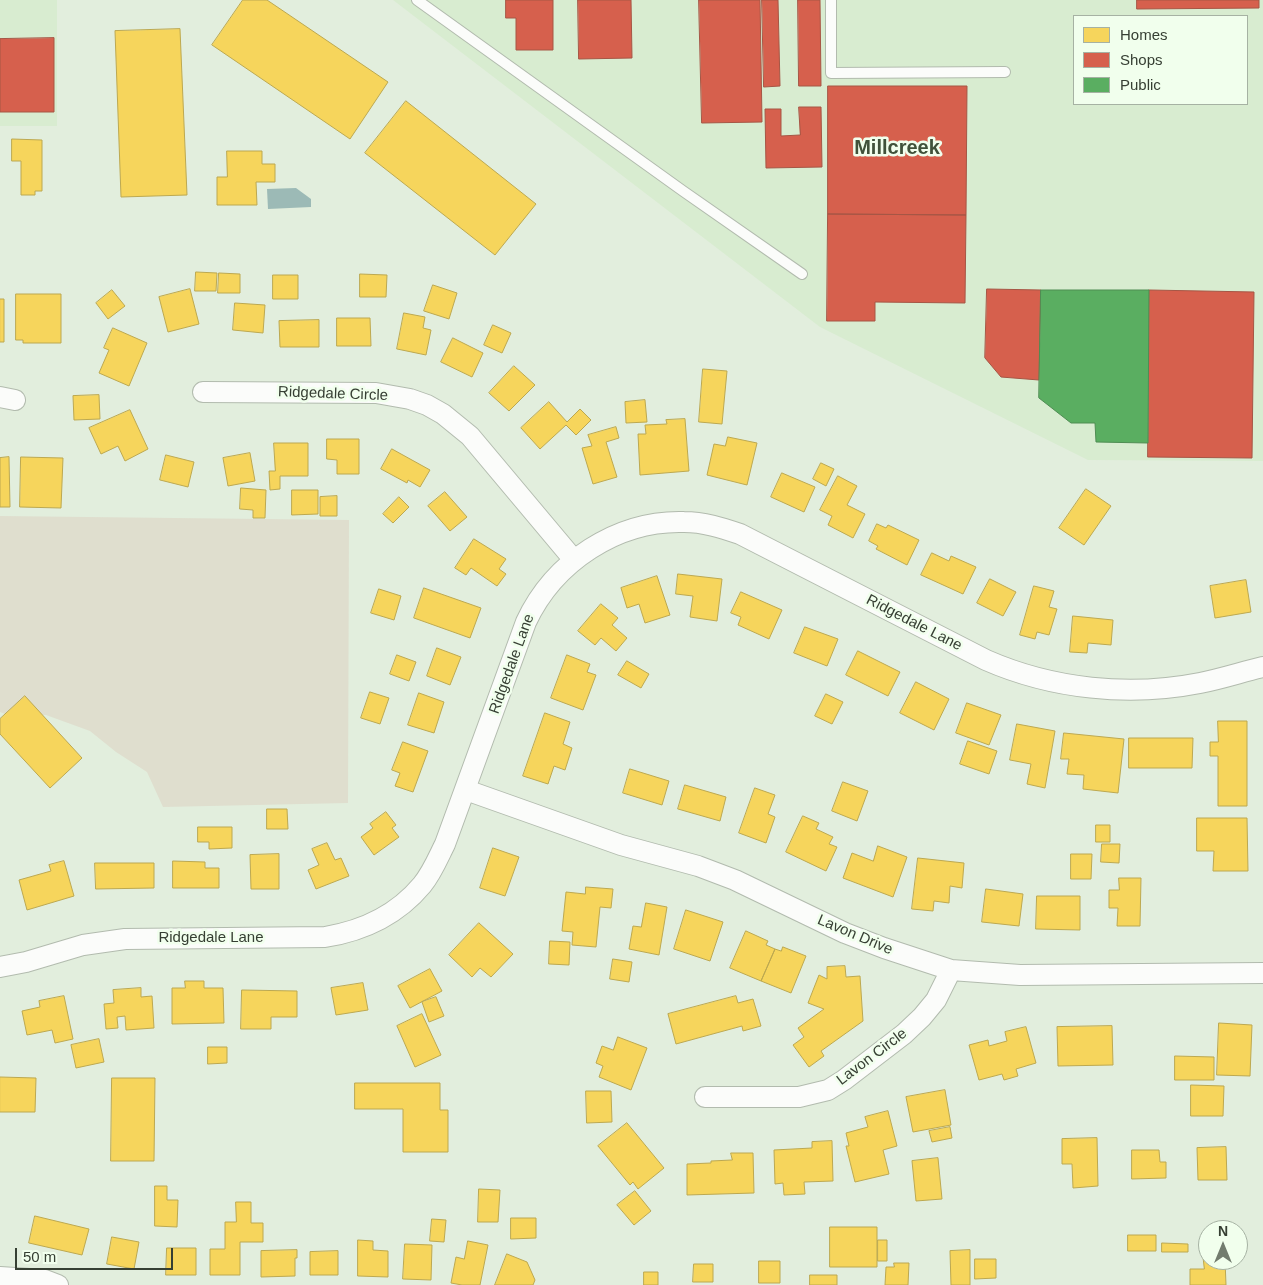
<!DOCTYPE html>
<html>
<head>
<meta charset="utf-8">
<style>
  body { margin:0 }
  #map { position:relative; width:1263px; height:1285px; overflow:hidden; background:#e2eedd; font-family:Arial,sans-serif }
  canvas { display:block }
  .legend { position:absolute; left:1073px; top:15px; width:175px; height:90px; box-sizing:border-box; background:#f1ffed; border:1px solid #a6b2a3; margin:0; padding:6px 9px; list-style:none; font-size:15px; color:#363f33 }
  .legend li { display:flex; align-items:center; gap:10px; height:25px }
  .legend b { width:25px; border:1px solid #a6b2a3 }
  .north { position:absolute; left:1198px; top:1220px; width:50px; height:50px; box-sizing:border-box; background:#f1ffed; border:1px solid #a6b2a3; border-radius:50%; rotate:0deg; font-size:14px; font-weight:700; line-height:20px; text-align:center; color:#363f33 }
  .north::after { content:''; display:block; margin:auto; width:18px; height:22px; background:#727c6e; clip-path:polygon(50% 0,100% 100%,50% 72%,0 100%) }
  .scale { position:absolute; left:15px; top:1248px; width:158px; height:22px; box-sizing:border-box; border:2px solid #363f33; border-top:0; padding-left:6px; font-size:15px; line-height:18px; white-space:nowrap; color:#363f33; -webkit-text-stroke:4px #f1ffed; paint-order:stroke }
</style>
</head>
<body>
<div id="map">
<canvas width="1263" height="1285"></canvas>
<ul class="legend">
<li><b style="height:14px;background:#f6d55c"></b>Homes</li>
<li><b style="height:14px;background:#d6604d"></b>Shops</li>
<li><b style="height:14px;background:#5aae61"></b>Public</li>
</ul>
<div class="north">N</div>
<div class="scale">50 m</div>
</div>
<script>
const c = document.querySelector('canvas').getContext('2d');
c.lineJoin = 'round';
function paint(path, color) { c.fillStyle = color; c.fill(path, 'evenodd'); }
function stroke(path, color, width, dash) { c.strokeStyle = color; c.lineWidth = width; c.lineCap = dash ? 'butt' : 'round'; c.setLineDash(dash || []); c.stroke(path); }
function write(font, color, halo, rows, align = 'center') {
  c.font = font + ' Arial,sans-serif'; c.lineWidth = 5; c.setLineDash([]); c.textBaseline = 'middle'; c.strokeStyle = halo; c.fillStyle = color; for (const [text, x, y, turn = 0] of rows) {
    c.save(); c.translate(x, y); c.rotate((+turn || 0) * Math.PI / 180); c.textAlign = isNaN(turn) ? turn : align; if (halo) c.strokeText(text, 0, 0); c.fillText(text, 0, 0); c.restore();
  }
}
paint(new Path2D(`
  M0,0H57V126H0Z
  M393,0H1263V461L1088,460L820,327ZM1074,16H1247V104H1074Z`), '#d8ecd0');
paint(new Path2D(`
  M0,516L349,520L348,803L163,807L147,772L116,752L90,731L46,715L5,714L0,712Z`), '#dfdece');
paint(new Path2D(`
  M296,188L311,199V207L268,209L267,189Z`), '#9cbab6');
const homes = new Path2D(`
  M243,0H267L388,82L350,139L212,45Z
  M180,29L187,195L121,197L115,31Z
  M406,101L536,204L495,255L365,153Z
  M12,139L42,140V191H35V195H21V161H12Z
  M227,151H262V164H275V182H256L257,205H217V177H227Z
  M196,272L217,273L216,291H195Z
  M219,273L240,274V293H218Z
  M360,274L387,275L386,297H360Z
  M273,275H298V299H273Z
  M433,285L457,293L449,319L424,311Z
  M190,289L199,324L168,332L159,297Z
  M112,290L125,306L108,319L96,303Z
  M16,294H61V343H23V340H16Z
  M0,299H4V342H0Z
  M235,303L265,305L263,333L233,330Z
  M404,313L425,317L423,328L431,330L426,355L397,349Z
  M337,318H370L371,346H337Z
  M319,320V347H280L279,321Z
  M493,325L511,333L502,353L484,345Z
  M113,328L147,343L129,386L99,373L109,350L104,348Z
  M453,338L483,353L472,377L441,362Z
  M514,366L535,385L509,411L489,393Z
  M703,369L727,371L722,424L699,422Z
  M99,395L100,419L74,420L73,396Z
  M645,400L647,422L626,423L625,402Z
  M549,402L567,422L580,409L591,420L576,435L566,425L540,449L521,428Z
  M130,410L148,449L125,461L118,446L101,454L89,428Z
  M685,419L689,471L640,475L638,434H646L645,425L667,424L666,420Z
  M616,427L619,438L606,442L617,477L593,484L582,448L592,446L588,435Z
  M728,437L757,443L747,485L707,475L714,444L725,446Z
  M327,439H359V474H337V460L327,459Z
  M274,443H308V476H280V489L270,490L269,471H275Z
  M392,449L430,470L420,487L408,480L407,483L381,469Z
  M250,453L255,481L228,486L223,458Z
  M166,455L194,462L188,487L160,480Z
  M9,457L10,507H0V458Z
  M21,457L63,458L61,508L20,507Z
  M821,463L834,469L826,486L813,479Z
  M782,473L815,487L804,512L771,497Z
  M838,476L857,486L847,505L865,514L853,538L828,525L832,516L820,510Z
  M241,488L266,490L265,518H253V510L240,509Z
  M1086,489L1111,506L1084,545L1059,528Z
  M292,490H318V514L292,515Z
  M445,492L467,517L450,531L428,506Z
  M337,496V516H320V497Z
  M399,497L409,507L393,523L383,514Z
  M877,524L886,528L888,525L919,540L907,565L876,549L878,546L869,541Z
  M474,539L506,559L499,569L506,574L497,586L471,568L466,575L455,568Z
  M932,553L949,561L951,556L976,567L963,594L921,575Z
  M678,574L722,579L717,621L690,617L693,596L676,594Z
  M657,576L670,615L645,623L639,604L627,608L621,588Z
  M990,579L1016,592L1003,616L977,603Z
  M1246,580L1251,612L1215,618L1210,586Z
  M1034,586L1054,591L1049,607L1057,609L1049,635L1037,632L1035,639L1020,635Z
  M424,588L481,608L470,638L414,618Z
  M379,589L401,596L394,620L371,613Z
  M741,592L782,610L769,639L738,625L741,617L731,613Z
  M601,604L618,618L612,625L627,638L616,651L601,638L595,645L578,631Z
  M1073,616L1113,620L1111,645L1088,643L1087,653L1070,652Z
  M805,627L838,639L827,666L794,653Z
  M437,648L461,657L450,685L427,676Z
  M858,651L900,672L888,696L846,675Z
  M397,655L416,662L409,681L390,674Z
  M567,655L590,664L587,672L596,675L583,710L551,698Z
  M627,661L649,674L641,688L618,675Z
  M916,682L949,699L934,730L900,713Z
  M370,692L389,698L380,724L361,718Z
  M419,693L444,702L434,733L408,725Z
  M826,694L843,702L832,724L815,716Z
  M25,696L82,758L50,788L0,734V719Z
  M967,703L1001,715L989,745L956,733Z
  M545,713L570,722L563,744L572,748L565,770L554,766L548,784L523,776Z
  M1218,721H1247V806H1218V756H1210V742H1218Z
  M1017,724L1055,731L1045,788L1027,784L1031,764L1010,760Z
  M1064,733L1124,739L1118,793L1083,789L1084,775L1067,774L1069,759H1061Z
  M1129,738H1193L1192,768H1129Z
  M968,741L997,751L989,774L960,764Z
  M403,742L428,751L413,792L395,786L400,773L392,770Z
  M630,769L669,781L662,805L623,793Z
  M843,782L868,791L857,821L832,811Z
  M685,785L726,797L720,821L678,809Z
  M755,788L775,795L768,814L775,817L766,843L739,833Z
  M267,809H287L288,829H267Z
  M386,812L396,825L392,828L399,837L374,855L361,837L373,828L370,824Z
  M803,816L819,823L816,829L833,837L829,844L837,847L826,871L786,852Z
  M1197,818H1247L1248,871H1213L1214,851H1197Z
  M1096,825H1110V842H1096Z
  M198,827H232V848L209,849V842H198Z
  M327,843L335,860L341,858L349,876L316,889L308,870L319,865L312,849Z
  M1102,844H1120L1119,863L1101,862Z
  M878,846L907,857L893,897L843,878L852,853L873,861Z
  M493,848L519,857L505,896L480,888Z
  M279,854V889H251L250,855Z
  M1071,854H1092L1091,879H1071Z
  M918,858L964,863L962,888L950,886L949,903L934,901L933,911L912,909Z
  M64,861L74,896L27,910L19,880L51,871L49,865Z
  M173,861L205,862V868H219V888H173Z
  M95,863H154V888L96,889Z
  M1119,878H1141L1140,926H1117L1118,908H1109V890H1119Z
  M586,887L613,889L611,908L600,907L596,947L572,945L573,932L562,931L566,892L585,894Z
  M986,889L1023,894L1019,926L982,922Z
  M1037,896H1080V930L1036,929Z
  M646,903L667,907L659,955L629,949L633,926L641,927Z
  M686,910L723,922L710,961L674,949Z
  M479,923L513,954L491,977L480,968L472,977L449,955Z
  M746,931L768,941L766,945L775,949L761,981L730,968Z
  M550,941L570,942L569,965L549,964Z
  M783,947L806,956L791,993L761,981L775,949L781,951Z
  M613,959L632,962L629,982L610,979Z
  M845,966L846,977L860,976L863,1021L821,1051L824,1056L809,1067L793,1045L804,1037L798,1028L824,1009L808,1003L819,975L827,979V967Z
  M430,969L442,991L410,1008L398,986Z
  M185,981H204V988H223L224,1023L172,1024V988H185Z
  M363,983L368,1010L336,1015L331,988Z
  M141,988V997L152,996L154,1028L126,1030L125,1016L117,1017L118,1028L106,1029L104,1004L114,1003L113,990Z
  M242,990L297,991V1017H271V1029H241Z
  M64,996L73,1039L55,1043L52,1030L27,1035L22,1011L40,1007L39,1001Z
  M736,996L738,1003L753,999L761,1026L743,1031L742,1026L676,1044L668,1014Z
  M436,997L444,1016L429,1022L422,1002Z
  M422,1014L441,1055L415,1067L397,1026Z
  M1219,1023L1252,1025L1250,1076L1217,1075Z
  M1112,1026L1113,1065L1058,1066L1057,1027Z
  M1026,1027L1036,1063L1016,1069L1018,1076L1004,1080L1002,1074L979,1080L969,1045L988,1040L989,1046L1007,1041L1005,1032Z
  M618,1037L647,1048L631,1090L599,1077L603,1066L596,1063L602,1046L613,1050Z
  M99,1039L104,1062L76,1068L71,1045Z
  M208,1047H227V1063L208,1064Z
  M1175,1056L1214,1057V1080H1175Z
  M0,1077L36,1078L35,1112H0Z
  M112,1078H155L154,1161H111Z
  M355,1083H440V1110H448V1152H403V1109H355Z
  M1191,1085L1224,1086L1223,1116H1191Z
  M945,1090L951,1125L913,1132L906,1097Z
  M586,1091H611L612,1122L587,1123Z
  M888,1111L897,1146L883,1150L889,1174L855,1182L846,1146H849L846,1133L868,1127L865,1117Z
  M627,1123L664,1168L638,1189L633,1182L630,1185L598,1146Z
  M950,1127L952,1138L932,1142L929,1131Z
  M1097,1138L1098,1186L1073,1188L1072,1164H1062V1139Z
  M832,1141L833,1181L804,1182L805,1194L784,1195L783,1183L775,1184L774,1150L812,1148V1142Z
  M1226,1147L1227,1180H1198L1197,1148Z
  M1132,1150H1159L1160,1162H1166V1178L1132,1179Z
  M731,1153H753L754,1193L687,1195V1164L711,1163V1161L732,1160Z
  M938,1158L942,1199L916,1201L912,1161Z
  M155,1186H167V1200H178L177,1227L155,1226Z
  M479,1189L500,1190L498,1222H478Z
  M635,1191L651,1211L634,1225L617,1205Z
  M236,1202H251V1223H263V1242H240V1275H210V1249H225V1222H236Z
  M35,1216L89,1229L82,1255L29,1243Z
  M511,1218H536V1238L511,1239Z
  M432,1219L446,1220L444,1242L430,1241Z
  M830,1227H877V1267H830Z
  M1128,1235H1156V1251H1128Z
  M112,1237L139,1242L134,1269L107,1264Z
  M358,1240L373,1241V1250L388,1251V1277L358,1276Z
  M878,1240H887V1261H878Z
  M468,1241L488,1245L480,1285H462L451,1283L456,1257L464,1259Z
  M1162,1243L1188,1244V1252H1162Z
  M405,1244L432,1245L431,1280L403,1279Z
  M167,1248H196V1275H166Z
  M297,1250V1258H295V1276L261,1277V1251Z
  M970,1250V1285H951L950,1251Z
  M338,1251V1275H310V1252Z
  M507,1254L527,1262L535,1280L533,1285H495Z
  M1203,1254H1208V1260H1225L1226,1285H1190V1269H1204Z
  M975,1259H996V1278L975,1279Z
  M759,1261H780V1283H759Z
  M894,1263H909L908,1285H885L886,1267H894Z
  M694,1264H713V1282H693Z
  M644,1272H658V1285H644Z
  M810,1275H837V1285H810Z`);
paint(homes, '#f6d55c');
stroke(homes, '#bca850', 1);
const shops = new Path2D(`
  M506,0H553V50H516V18H506Z
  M578,0H631L632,58L579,59Z
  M699,0H760L762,122L702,123Z
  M762,0H778L780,86L764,87Z
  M798,0H820L821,86H799Z
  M1137,0H1259V8L1137,9Z
  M54,38V112H0V39Z
  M828,86H967L966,215L828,214Z
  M799,107H821L822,167L766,168L765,109H781V136L800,135Z
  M828,214L966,215L965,303L875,302V321H827Z
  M987,289L1041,290L1039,380L1001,377L985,358Z
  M1149,290L1254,292L1252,458L1148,457Z`);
paint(shops, '#d6604d');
stroke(shops, '#a65645', 1);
const public = new Path2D(`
  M1041,290H1149L1148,443L1096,442L1095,423H1071L1039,398Z`);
paint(public, '#5aae61');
stroke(public, '#4f8d53', 1);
const service = new Path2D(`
  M417,0L683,191L802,274
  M831,0V73L1005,72`);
const minor = new Path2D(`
  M203,392L376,393L410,399L427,405L443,414L470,436L574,560
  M0,397L15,400
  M466,790L621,845L698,866L735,880L845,933L884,948L951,970L1020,975L1263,973
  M0,967L26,962L83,945L125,939L325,937C362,931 397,915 422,885C432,873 438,858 445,844L526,622C554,562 617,520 684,522C704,522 722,528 740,534L986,660C1052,689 1129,697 1200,683C1221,679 1242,672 1263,667
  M705,1097H799L828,1090L844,1080L904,1034L922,1017L936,1000L951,970
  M0,1277L45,1280L58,1285`);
stroke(service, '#b2bbae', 12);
stroke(minor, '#b2bbae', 22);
stroke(service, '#fbfcfa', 10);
stroke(minor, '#fbfcfa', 20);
write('15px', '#363f33', '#f1ffed', [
  ["Ridgedale Circle",333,394,2],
  ["Ridgedale Lane",914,623,27],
  ["Ridgedale Lane",512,664,-70],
  ["Lavon Drive",855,935,23],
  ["Ridgedale Lane",211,938],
  ["Lavon Circle",872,1057,-37]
]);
write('bold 20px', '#40523a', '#f1ffed', [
  ["Millcreek",897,148]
]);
</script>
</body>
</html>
